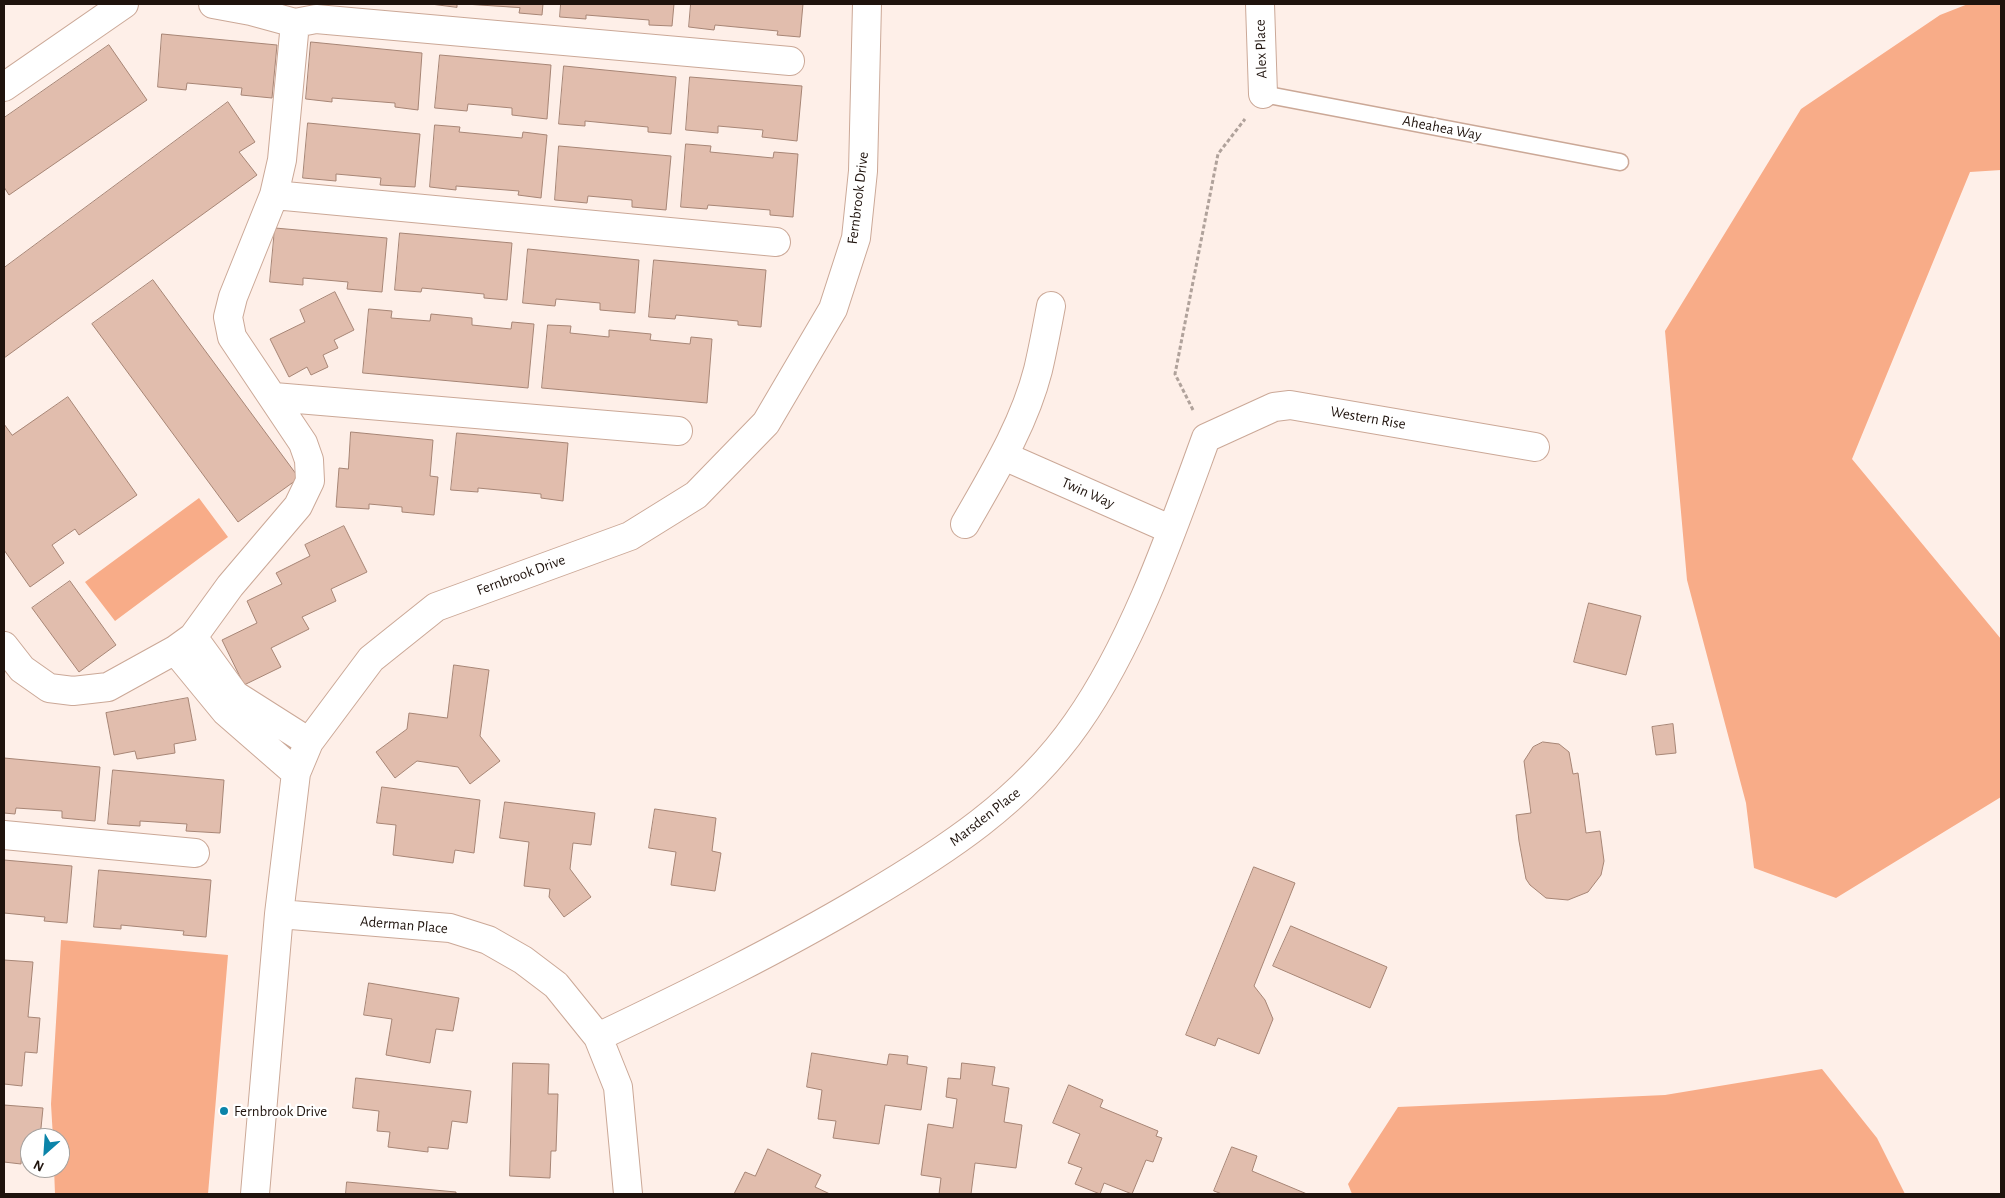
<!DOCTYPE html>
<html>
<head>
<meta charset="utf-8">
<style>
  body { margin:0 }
  #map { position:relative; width:2005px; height:1198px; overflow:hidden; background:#feefe8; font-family:"Alegreya Sans",sans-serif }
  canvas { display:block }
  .frame { position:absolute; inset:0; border:5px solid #1f130d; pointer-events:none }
  .north { position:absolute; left:20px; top:1128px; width:50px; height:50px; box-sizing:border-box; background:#fff; border:1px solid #a5a19e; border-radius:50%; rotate:206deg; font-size:14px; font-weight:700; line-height:20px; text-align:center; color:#1f130d }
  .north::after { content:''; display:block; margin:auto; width:18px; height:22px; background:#0b84a9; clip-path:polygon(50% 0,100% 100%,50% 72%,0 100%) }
</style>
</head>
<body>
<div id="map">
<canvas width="2005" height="1198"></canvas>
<div class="frame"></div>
<div class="north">N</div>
</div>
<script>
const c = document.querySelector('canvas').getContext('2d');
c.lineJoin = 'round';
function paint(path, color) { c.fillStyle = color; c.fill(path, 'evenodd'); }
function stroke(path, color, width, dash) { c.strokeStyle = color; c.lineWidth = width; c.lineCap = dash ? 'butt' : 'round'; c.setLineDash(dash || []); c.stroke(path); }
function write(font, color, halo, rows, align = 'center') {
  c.font = font + ' "Alegreya Sans",sans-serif'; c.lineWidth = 4.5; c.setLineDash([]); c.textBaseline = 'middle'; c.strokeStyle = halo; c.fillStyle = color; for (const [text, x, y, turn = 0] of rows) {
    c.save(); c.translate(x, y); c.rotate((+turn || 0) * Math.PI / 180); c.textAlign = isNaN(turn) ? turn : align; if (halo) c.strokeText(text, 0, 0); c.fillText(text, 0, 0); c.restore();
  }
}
paint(new Path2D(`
  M1968,4H2001V170L1970,172L1852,459L2001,639V797L1836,898L1754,868L1746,803L1687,580L1665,331L1801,109L1940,15Z
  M199,498L228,537L115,621L85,582Z
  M61,940L228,955L208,1194H55L54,1168H60V1138H53L51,1104Z
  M1822,1069L1877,1138L1905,1194H1352L1348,1184L1398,1107L1665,1095Z`), '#f8ac88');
const building = new Path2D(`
  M431,4H457V7Z
  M465,4H543L542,15L519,13L520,8Z
  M561,4H674L672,26L649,25V20L586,15V19L560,17Z
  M691,4H803L800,37L777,35L778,31L715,25L714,30L689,27Z
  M162,34L277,45L272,98L241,95L242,88L187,83L186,90L158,87Z
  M311,42L422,53L418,110L395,107V103L332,98V102L306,99Z
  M109,45L147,100L9,195L4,187V118Z
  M440,55L551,65L547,119L512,115V108L468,104L467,111L435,108Z
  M564,66L676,77L671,134L648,132V127L585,121V126L559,124Z
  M690,77L802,86L797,141L762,137L763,130L718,126V133L686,130Z
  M228,102L255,142L239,152L257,175L4,358V268Z
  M308,123L420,134L415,187L380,185L381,178L336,174V181L303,178Z
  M435,125L460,127L459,132L522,138L523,132L547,135L541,198L518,195L519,191L456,186V190L430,187Z
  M686,144L711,146L710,152L773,158L774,152L798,154L793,217L770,215V210L708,205L707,209L681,207Z
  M559,146L671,156L666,210L632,207V200L588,196L587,203L555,200Z
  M275,228L387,238L382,292L347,289L348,282L303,278V285L270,282Z
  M400,233L512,243L507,300L484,298V294L422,288L421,292L395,290Z
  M528,249L639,260L635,313L600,310V303L556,299L555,306L523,303Z
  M654,260L766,270L761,327L738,325V321L676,315L675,319L649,317Z
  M153,280L299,478L238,522L92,324Z
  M335,292L354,330L334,340L338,348L323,355L328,367L311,375L307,367L289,377L270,339L305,322L300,310Z
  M369,309L392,311L391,318L430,321L431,314L472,318V325L511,329L512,322L534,324L528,388L363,373Z
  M548,325L571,326L570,333L609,337V330L651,334L650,340L690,344L691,337L712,339L707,403L542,388Z
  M68,397L137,495L79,535L75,529L52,545L64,563L30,587L4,550V424L12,435Z
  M351,432L433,440L430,476L438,477L434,515L402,512V507L369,504V509L336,507L339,468L348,469Z
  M457,433L568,443L563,501L541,498V494L478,488V492L451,490Z
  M344,526L367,572L331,589L336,601L302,617L309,629L271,648L281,667L244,685L222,640L257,623L247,601L282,584L276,573L310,556L305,545Z
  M70,581L116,645L79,672L32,608Z
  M1589,603L1641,616L1626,675L1574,662Z
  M454,665L489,670L480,736L500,761L470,784L458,767L417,761L395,778L376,752L407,729L409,713L447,718Z
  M188,698L196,740L174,744L175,753L137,759L135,751L114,755L106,713Z
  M1673,724L1676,753L1656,755L1652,727Z
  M1543,742L1559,744L1569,752L1573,774L1578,773L1586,833L1600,831L1604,861L1601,875L1588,892L1568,900L1546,898L1530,885L1526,879L1519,841L1516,815L1531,813L1524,761L1533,747Z
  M4,758L100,767L95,821L62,818V811L16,808L15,814L4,813Z
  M113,770L224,780L220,833L186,831L187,824L140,821V826L108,824Z
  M382,787L480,800L474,853L455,850L453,863L393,855L396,825L377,823Z
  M505,802L595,813L591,845L573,843L570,869L591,897L564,917L549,897L550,889L524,886L529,842L500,838Z
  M655,809L716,818L712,851L721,853L715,891L671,885L676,852L649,848Z
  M4,860L72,866L67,923L44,921L45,917L4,913Z
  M1254,867L1295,883L1254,986L1265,1000L1273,1019L1259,1054L1218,1038L1215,1046L1186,1035Z
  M99,870L211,880L206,937L183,935L184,931L121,925V929L94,927Z
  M1291,926L1387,967L1370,1008L1273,966Z
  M4,960L33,962L28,1017L40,1018L37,1053L25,1052L22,1086L4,1084Z
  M369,983L459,998L453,1031L436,1029L430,1063L386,1055L392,1019L364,1015Z
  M812,1053L887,1065L889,1054L908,1056L907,1064L927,1067L921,1110L885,1105L879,1144L833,1138L836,1121L818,1119L822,1090L807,1087Z
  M513,1063L549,1064L548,1094H558L556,1151H551L550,1178L510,1176Z
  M962,1063L995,1067L992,1085L1009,1088L1004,1122L1022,1125L1016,1168L975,1163L971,1194H939L941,1178L921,1175L928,1124L953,1128L957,1099L946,1097L948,1078L960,1079Z
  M356,1078L471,1091L467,1123L452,1121L448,1149L428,1147V1152L388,1147L390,1132L377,1131L379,1111L353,1108Z
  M1069,1085L1103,1100L1100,1107L1158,1131L1156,1136L1162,1138L1153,1162L1146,1160L1132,1194L1104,1183L1100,1194L1075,1184L1082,1168L1068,1163L1080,1134L1053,1123Z
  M4,1105L43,1108L40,1138H30V1147L22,1146L21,1164L4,1162Z
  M1232,1147L1257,1156L1252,1171L1307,1194H1222L1214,1191Z
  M768,1149L821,1175L815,1187L830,1194H734L745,1172L755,1176Z
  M347,1182L456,1192V1194H346Z`);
paint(building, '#e1bdad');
stroke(building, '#a78575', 1);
const service = new Path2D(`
  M1263,94L1620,162`);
const minor = new Path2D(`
  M213,4L251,11L295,23
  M1260,4L1263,94
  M4,87L124,4
  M274,195L776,242
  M274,397L678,431
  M1004,456L1172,530
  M965,524C993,475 1024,425 1038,370C1043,349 1047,327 1051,306
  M193,637L235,695L309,742
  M4,646L22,669L49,688L73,691L108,687L175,650L193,637L230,586L298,506L310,481L309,460L303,443L232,337L228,317L233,297L274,195L282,160L295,23L316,19L790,61
  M175,650L226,712L296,773
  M4,835L195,853
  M279,914L450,928L488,940L523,960L556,985L598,1037L618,1087L628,1194
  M598,1037C688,994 778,950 864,899C944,852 1023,801 1077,723C1134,642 1172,531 1206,438L1274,407L1290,405L1535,447
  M255,1194L279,914L296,773L309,742L371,659L436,607L630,536L696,495L766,423L833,309L856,238L863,171L867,4`);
stroke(service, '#cba897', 19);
stroke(minor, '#cba897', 30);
stroke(new Path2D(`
  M1193,410L1175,374L1218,154L1245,119`), '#b0a29b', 3, [4, 2.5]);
stroke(service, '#fff', 16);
stroke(minor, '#fff', 28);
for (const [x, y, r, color] of [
  [224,1111,5,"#0b84a9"]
]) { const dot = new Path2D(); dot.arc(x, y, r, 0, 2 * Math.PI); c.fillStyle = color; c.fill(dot); stroke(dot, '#fff', 2); }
write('15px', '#1f130d', '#fff', [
  ["Alex Place",1261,49,-92],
  ["Aheahea Way",1442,128,11],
  ["Fernbrook Drive",858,198,-83],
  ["Western Rise",1368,418,10],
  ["Twin Way",1088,493,24],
  ["Fernbrook Drive",521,575,-20],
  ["Marsden Place",985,817,-38],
  ["Aderman Place",404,925,5]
]);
write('15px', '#1f130d', '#fff', [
  ["Fernbrook Drive",234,1111]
], 'left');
</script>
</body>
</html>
